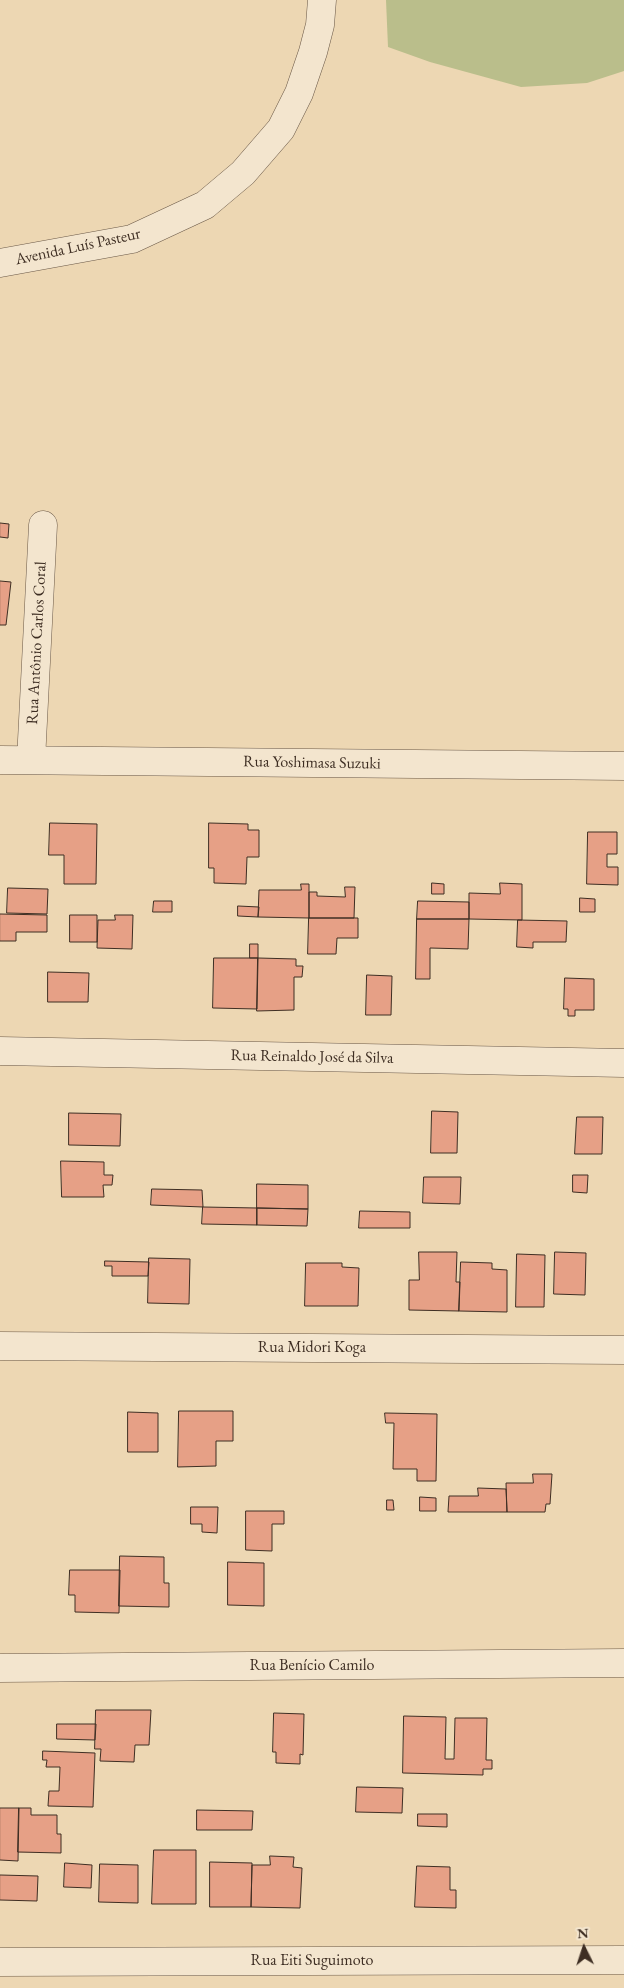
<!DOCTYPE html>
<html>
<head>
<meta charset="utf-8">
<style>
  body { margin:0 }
  #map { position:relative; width:624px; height:1988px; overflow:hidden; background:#edd7b3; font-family:"EB Garamond",serif }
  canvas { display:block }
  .north { position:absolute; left:559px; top:1923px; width:50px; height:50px; -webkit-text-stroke:4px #f3e5ce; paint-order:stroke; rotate:356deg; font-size:14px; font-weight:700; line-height:20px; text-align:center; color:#3e2e23 }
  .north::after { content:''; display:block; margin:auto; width:18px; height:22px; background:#3e2e23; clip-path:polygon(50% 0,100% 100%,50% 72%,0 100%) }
</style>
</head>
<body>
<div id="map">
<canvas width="624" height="1988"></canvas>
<div class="north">N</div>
</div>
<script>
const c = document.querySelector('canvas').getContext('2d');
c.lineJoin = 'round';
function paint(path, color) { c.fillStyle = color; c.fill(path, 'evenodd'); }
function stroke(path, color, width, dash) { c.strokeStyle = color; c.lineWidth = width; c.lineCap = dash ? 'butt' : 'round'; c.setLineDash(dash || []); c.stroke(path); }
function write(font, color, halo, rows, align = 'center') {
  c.font = font + ' "EB Garamond",serif'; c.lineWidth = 4; c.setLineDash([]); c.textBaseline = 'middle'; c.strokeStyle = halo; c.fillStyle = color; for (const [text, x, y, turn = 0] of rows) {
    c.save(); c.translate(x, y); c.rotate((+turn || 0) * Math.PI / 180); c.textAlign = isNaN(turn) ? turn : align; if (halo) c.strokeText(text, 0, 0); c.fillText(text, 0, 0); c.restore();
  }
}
paint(new Path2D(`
  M386,0H624V71L587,83L521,87L430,62L388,47Z`), '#babe8b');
const building = new Path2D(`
  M0,523L9,524L8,538L0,537Z
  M0,581L11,582L6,625H0Z
  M50,823L97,824L96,884H64V855H49Z
  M209,823L248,824V830H259V857H247L246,884L214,883V868H209Z
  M588,832H617V854H607V867H618V885L587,884Z
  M432,883L444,884V894H432Z
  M500,883L522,884V920L469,919V893L500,894Z
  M301,884H309V918L258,917L259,890H301Z
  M345,887H355L354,918H309V892H317V896L345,897Z
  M8,888L48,889L47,914L7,913Z
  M580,898L595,899V912H580Z
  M154,901H172V912H153Z
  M418,901L469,902V919H417Z
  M238,906L259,907L258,917L238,916Z
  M0,914L47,915V932H16V941H0Z
  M70,915H97V942H70Z
  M115,915H133L132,949L97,948L98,920H115Z
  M309,918H358V938H337L336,954H308Z
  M417,919H469L468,949L430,948V979H416Z
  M518,920L567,921L566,942H533V948L517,947Z
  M250,944H258V958H250Z
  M214,958H258L257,1009L213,1008Z
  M258,958L296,959V966H303L302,977H294V1010L257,1011Z
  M48,972L89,973L88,1002H48Z
  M367,975L392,976L391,1015H366Z
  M565,978L594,979V1010H575V1016H568V1009H564Z
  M432,1111L458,1112L457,1153H431Z
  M69,1113L121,1114L120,1146L69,1145Z
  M577,1117H603L602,1154H575Z
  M61,1161L104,1162V1175H113L112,1185H103L104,1197H62Z
  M573,1175H588L587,1193L573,1192Z
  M424,1177H461L460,1204L423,1203Z
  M257,1184L308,1185V1209L257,1208Z
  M152,1189L202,1190L203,1207L151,1205Z
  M203,1207L257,1208V1225L202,1224Z
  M257,1208L308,1209L307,1226L257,1225Z
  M360,1211L410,1212V1228H359Z
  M419,1252H457L456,1282H460L459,1311L409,1310V1280H419Z
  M555,1252L586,1253L585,1295L554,1294Z
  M517,1254L545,1255L544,1307H516Z
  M149,1258L190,1259L189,1304L148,1303Z
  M105,1261L149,1262L148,1276H112V1266H105Z
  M461,1262L492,1263V1269L507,1270V1312L459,1311Z
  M306,1263H342V1267L359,1268L358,1306H305Z
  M179,1411H233V1441H216V1466L178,1467Z
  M128,1412L158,1413V1452H128Z
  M385,1413L437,1414L436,1481H417V1469H393L394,1423H386Z
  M533,1474H552L550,1504H546L545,1512H507L506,1483H533Z
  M478,1488L506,1489L507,1512H448L449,1496H478Z
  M420,1497L436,1498V1511H420Z
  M387,1500H393L394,1510H387Z
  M191,1507H218L217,1533L202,1532V1524H191Z
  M246,1511H284V1524H272V1551L246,1550Z
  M120,1556L164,1557V1583H169V1607L119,1606Z
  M228,1562L264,1563V1606L228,1605Z
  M70,1570H120L119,1613L75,1612V1595H69Z
  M96,1710H151L149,1745H135L134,1762L100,1761L101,1749H95Z
  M274,1713L304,1714L303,1755L300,1754V1764L276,1763V1752H273Z
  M404,1716L446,1717L445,1759H454L455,1718H487L486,1760H492V1769H483V1775L403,1773Z
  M57,1724H96L95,1740L57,1739Z
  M43,1751L95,1753L93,1807L48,1806L49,1791H59L60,1767H46L47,1760H43Z
  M357,1787L403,1788L402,1813L356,1812Z
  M0,1808H19L18,1861L0,1860Z
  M19,1808H31V1815H57V1834H61V1853L18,1852Z
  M197,1810L253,1811L252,1830H197Z
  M418,1814H447V1827L418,1826Z
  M154,1850H196V1904H152Z
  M270,1856L294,1857L293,1867L302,1868L300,1908L251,1907L252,1865H270Z
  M210,1862L252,1863L251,1907H210Z
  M65,1863L92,1865L91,1888L64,1887Z
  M100,1864L138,1865V1903L99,1902Z
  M417,1866L450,1867V1890H456V1908L415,1907Z
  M0,1875L38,1876L37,1901L0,1900Z`);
paint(building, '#e6a086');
stroke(building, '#3e2e23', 1);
const minor = new Path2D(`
  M0,263L132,239L205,205L243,173L281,129L299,93L313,52L320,25L322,0
  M0,760L624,766
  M31,760L43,525
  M0,1051L624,1063
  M0,1346L624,1350
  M0,1668L624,1663
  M0,1962L624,1960`);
stroke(minor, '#6a5847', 29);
stroke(minor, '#f3e5ce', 28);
write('16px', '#3e2e23', '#f3e5ce', [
  ["Avenida Luís Pasteur",78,247,-12],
  ["Rua Antônio Carlos Coral",37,643,-87],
  ["Rua Yoshimasa Suzuki",312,763,1],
  ["Rua Reinaldo José da Silva",312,1057,1],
  ["Rua Midori Koga",312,1348],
  ["Rua Benício Camilo",312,1666],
  ["Rua Eiti Suguimoto",312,1961]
]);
</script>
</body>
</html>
